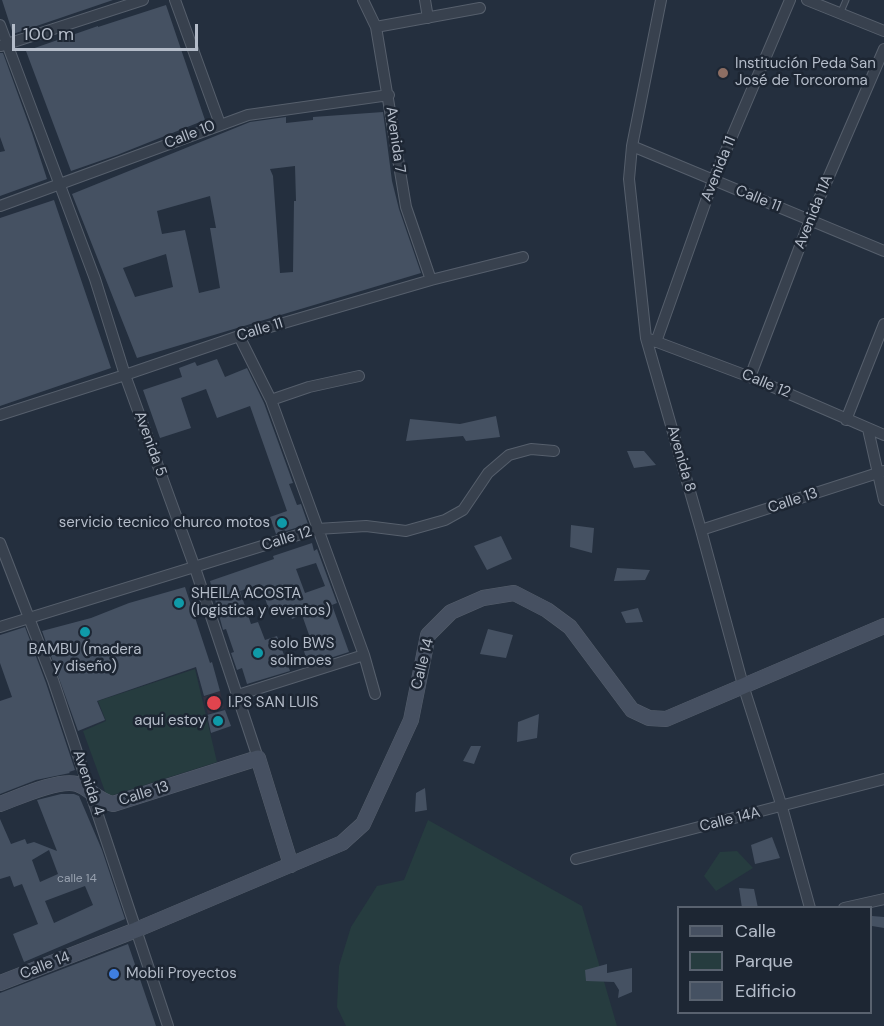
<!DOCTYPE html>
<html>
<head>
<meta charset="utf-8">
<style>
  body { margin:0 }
  #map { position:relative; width:884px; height:1026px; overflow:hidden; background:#242f3e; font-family:"DM Sans",sans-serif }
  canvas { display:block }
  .legend { position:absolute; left:677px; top:906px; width:195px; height:108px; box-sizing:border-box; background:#1d2633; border:2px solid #59626f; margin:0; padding:8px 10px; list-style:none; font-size:18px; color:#b4bcc9 }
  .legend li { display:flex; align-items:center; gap:12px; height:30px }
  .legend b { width:30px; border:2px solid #59626f }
  .scale { position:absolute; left:12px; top:24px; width:186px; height:27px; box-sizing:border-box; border:3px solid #b4bcc9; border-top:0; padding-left:8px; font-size:18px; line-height:21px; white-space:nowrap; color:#b4bcc9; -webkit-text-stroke:4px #1d2633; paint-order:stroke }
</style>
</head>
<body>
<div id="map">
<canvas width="884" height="1026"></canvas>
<ul class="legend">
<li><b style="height:8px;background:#465061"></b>Calle</li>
<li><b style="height:16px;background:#263c3f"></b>Parque</li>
<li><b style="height:16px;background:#455162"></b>Edificio</li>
</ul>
<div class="scale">100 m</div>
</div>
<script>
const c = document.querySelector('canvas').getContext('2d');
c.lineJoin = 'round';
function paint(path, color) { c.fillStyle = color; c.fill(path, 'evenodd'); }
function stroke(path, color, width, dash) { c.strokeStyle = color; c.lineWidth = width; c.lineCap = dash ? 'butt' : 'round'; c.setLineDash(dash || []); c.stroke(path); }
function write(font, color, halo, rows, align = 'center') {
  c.font = font + ' "DM Sans",sans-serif'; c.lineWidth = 5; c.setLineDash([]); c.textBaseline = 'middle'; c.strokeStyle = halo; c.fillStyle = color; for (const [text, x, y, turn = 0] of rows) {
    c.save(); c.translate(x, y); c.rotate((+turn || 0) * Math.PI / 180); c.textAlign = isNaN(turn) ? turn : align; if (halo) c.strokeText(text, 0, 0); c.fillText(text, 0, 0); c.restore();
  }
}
paint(new Path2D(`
  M220,691L224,708L208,714L203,697Z`), '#32303f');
paint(new Path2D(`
  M195,669L217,762L107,797L83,731L106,721L98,701Z
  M428,820L582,906L617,1026H346L337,1007L339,966L351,927L377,886L404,880Z
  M737,851L753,868L716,891L704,876L720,852Z`), '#263c3f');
paint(new Path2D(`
  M2,0H113L13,34Z
  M166,5L205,120L117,155L71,171L26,51L98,26V27Z
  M0,53H3L32,133L47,179L0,196V152L5,151L0,137Z
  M383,112L392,181L399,209L421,273L137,358L72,194L250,122L286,117V123L313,120V117ZM295,166L296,201H294L293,272L280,273L273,176L270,169ZM210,196L216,228H210L220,288L199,293L185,230L162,234L157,211ZM166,254L173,287L135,297L123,268Z
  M54,200L111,368L0,406V218Z
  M217,359L225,377L247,368L264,403L293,483L289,484L297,505L301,504L308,524L276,534L270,517L287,511L250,406L217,418L206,389L181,398L191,428L160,438L143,390L182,377L179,368L195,362L197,366Z
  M496,416L500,437L466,441L463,436L406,441L410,419L460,424Z
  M627,451H644L656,465L634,468Z
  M571,525L594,528L592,553L570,547Z
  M501,536L512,559L487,570L474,546Z
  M312,543L314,551L317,549L337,603L332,605L349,652L308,665L304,651L314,649L302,615L292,619L287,605L269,610L260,584L240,591L251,624L258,622L265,640L277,636L290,671L247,684L242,668L237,670L231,653L234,652L226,629L223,630L210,581L274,559L273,556ZM316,563L325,586L305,593L296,569Z
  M617,568L650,570L645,580L614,581Z
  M185,587L210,663L212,662L220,691L204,696L196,667L97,701L105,720L78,731L42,631L91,618L129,603Z
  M638,608L643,622L626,623L621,612Z
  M25,627L46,683L75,770L69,772L70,773L36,780L0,794V701L12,697L0,663V635Z
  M488,629L513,635L506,658L480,654Z
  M225,710L231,726L211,733L207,715Z
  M539,714L537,738L517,742L518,722Z
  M471,746H481L474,764L463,761Z
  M425,788L427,810L415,812L416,793Z
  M61,794H74L79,796L102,850L125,919L24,962L13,934L38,924L22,884L14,887L10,876L0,879V819L11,844L25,839L27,844L34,842L57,851L37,800ZM49,850L58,874L40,882L32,860ZM85,886L93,905L54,923L45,901Z
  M772,837L780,858L755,864L751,845Z
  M739,888L754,889L758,908H742Z
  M872,916L884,917V928L872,926Z
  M128,944L156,1026H0V993Z
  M607,964V973L632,968V992L618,998L619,990L614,982L586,981L585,970Z`), '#455162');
const lane = new Path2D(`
  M840,14L846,0`);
const street = new Path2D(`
  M175,0L220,124
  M363,0L376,27L406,207L431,280
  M425,0L428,18
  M661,0L632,146L629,179L646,338L701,530L743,685L782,807L810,908
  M807,0L884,31
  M0,25L95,279L125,375L195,568L258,758
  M376,27L480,8
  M1,46L143,0
  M632,146L884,251
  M0,206L248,115L389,95
  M239,336L271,400L364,655L375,694
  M649,339L750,377L884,435
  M656,342L713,181L790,0
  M750,377L810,220L884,49
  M271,400L309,387L359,376
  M0,415L125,375L239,336L431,280L523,257
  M846,420L884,324
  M868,429L884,500
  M701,530L884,471
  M0,543L53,680L168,1026
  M0,627L317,529L366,526L406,531L445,520L463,510L488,473L509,455L531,449L554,451
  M238,695L364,655
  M576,859L884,779
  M844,908L884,899`);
const secondary = new Path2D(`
  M0,804C19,797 58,779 77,784C91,789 96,800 113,804L258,758L291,865
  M0,983L136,930L342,843L363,824L411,720L428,635L451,612L483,598L514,593L547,610L570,627L632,710L649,718L666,719L884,626`);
stroke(lane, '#565f6c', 7);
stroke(street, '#565f6c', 12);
stroke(secondary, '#565f6c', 16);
stroke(lane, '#38414e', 5);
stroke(street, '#38414e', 10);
stroke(secondary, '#465061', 15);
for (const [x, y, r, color] of [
  [723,73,6,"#8d6e63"],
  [282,523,6,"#0f9aa8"],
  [179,603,6,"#0f9aa8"],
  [85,632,6,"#0f9aa8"],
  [258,653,6,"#0f9aa8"],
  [214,703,8,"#e0444e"],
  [218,721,6,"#0f9aa8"],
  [114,974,6,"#3f7fe0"]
]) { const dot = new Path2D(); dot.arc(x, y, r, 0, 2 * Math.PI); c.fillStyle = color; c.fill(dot); stroke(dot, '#1d2633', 2); }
write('12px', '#98a1af', null, [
  ["calle 14",77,879]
]);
write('15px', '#b4bcc9', '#1d2633', [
  ["Institución Peda San",735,64],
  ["José de Torcoroma",735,81],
  ["servicio tecnico churco motos",270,523,"right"],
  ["SHEILA ACOSTA",191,594],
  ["(logistica y eventos)",191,611],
  ["solo BWS",270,644],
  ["solimoes",270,661],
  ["BAMBU (madera",85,650,"center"],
  ["y diseño)",85,667,"center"],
  ["I.PS SAN LUIS",228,703],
  ["aqui estoy",206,721,"right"],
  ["Mobli Proyectos",126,974]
], 'left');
write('15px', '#b4bcc9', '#1d2633', [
  ["Calle 10",190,135,-21],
  ["Avenida 7",395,140,82],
  ["Avenida 11",719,169,-68],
  ["Calle 11",758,199,22],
  ["Avenida 11A",814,212,-68],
  ["Calle 11",260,330,-17],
  ["Calle 12",766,384,23],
  ["Avenida 5",150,444,70],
  ["Avenida 8",681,459,74],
  ["Calle 13",793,501,-18],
  ["Calle 12",287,539,-17],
  ["Calle 14",423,664,-76],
  ["Avenida 4",88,783,71],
  ["Calle 13",144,794,-17],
  ["Calle 14A",730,820,-14],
  ["Calle 14",45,966,-21]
]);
</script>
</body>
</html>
